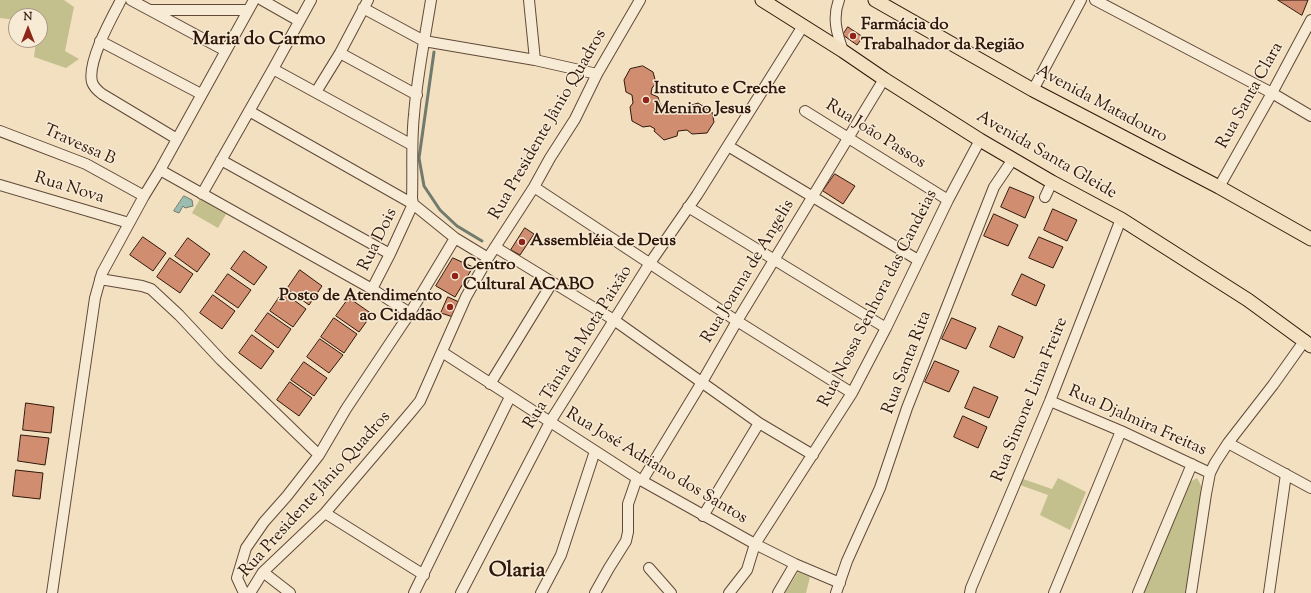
<!DOCTYPE html>
<html>
<head>
<meta charset="utf-8">
<style>
  body { margin:0 }
  #map { position:relative; width:1311px; height:593px; overflow:hidden; background:#f3e0c0; font-family:"Sorts Mill Goudy",serif }
  canvas { display:block }
  .north { position:absolute; left:8px; top:8px; width:40px; height:40px; box-sizing:border-box; background:#f7ebd6; border:1px solid #a79684; border-radius:50%; rotate:0deg; font-size:11px; font-weight:700; line-height:16px; text-align:center; color:#2f170a }
  .north::after { content:''; display:block; margin:auto; width:14px; height:18px; background:#8f2418; clip-path:polygon(50% 0,100% 100%,50% 72%,0 100%) }
</style>
</head>
<body>
<div id="map">
<canvas width="1311" height="593"></canvas>
<div class="north">N</div>
</div>
<script>
const c = document.querySelector('canvas').getContext('2d');
c.lineJoin = 'round';
function paint(path, color) { c.fillStyle = color; c.fill(path, 'evenodd'); }
function stroke(path, color, width, dash) { c.strokeStyle = color; c.lineWidth = width; c.lineCap = dash ? 'butt' : 'round'; c.setLineDash(dash || []); c.stroke(path); }
function write(font, color, halo, rows, align = 'center') {
  c.font = font + ' "Sorts Mill Goudy",serif'; c.lineWidth = 3; c.setLineDash([]); c.textBaseline = 'middle'; c.strokeStyle = halo; c.fillStyle = color; for (const [text, x, y, turn = 0] of rows) {
    c.save(); c.translate(x, y); c.rotate((+turn || 0) * Math.PI / 180); c.textAlign = isNaN(turn) ? turn : align; if (halo) c.strokeText(text, 0, 0); c.fillText(text, 0, 0); c.restore();
  }
}
paint(new Path2D(`
  M0,0H64L74,7L65,51L79,59L66,68L34,57L36,40H40V16H16V20L0,18Z
  M200,199L226,214L218,228L192,213Z
  M1058,478L1086,492L1070,530L1040,515L1048,495L1020,485L1023,479L1052,489Z
  M1197,478L1202,487L1185,593H1142L1188,483Z
  M798,572L810,577L806,593H785Z`), '#c3c08d');
const water = new Path2D(`
  M184,196L192,200L193,206L185,208L183,206L179,213L174,211Z`);
paint(water, '#9bbdb0');
stroke(water, '#707b6e', 1);
stroke(new Path2D(`
  M434,52L419,158L424,186L440,210L457,226L482,241`), '#707b6e', 3);
const building = new Path2D(`
  M1278,0H1308L1302,15Z
  M848,27L863,37L857,45L843,35Z
  M643,66L653,72L656,83L652,88L651,94L658,97L660,104L664,110L683,114L689,106L698,103L712,112L714,122L707,133L692,134L687,130L678,131L677,136L664,140L654,131L655,129L650,126L643,127L632,121L630,107L633,103L632,95L626,92L624,80L630,69Z
  M835,174L855,186L843,204L823,191Z
  M1010,187L1034,197L1025,218L1001,207Z
  M1053,209L1077,220L1067,241L1044,230Z
  M994,214L1018,225L1008,246L984,236Z
  M525,228L534,234L520,255L511,250Z
  M143,237L166,253L153,271L130,255Z
  M1039,237L1063,247L1053,268L1029,258Z
  M188,238L210,254L197,272L175,256Z
  M244,251L267,267L254,285L231,269Z
  M170,258L193,274L180,293L157,277Z
  M453,258L473,267L455,297L436,286Z
  M300,270L322,286L309,305L287,289Z
  M228,274L251,290L238,308L215,292Z
  M1022,274L1045,285L1036,306L1012,295Z
  M283,292L306,309L293,327L270,311Z
  M213,295L235,311L222,329L200,313Z
  M448,297L459,302L453,317L441,313Z
  M349,298L372,314L359,332L336,316Z
  M268,313L291,329L278,348L255,331Z
  M334,318L357,334L344,353L321,337Z
  M952,318L976,328L966,349L942,339Z
  M999,326L1023,337L1014,358L990,347Z
  M252,335L274,351L261,369L239,353Z
  M320,339L343,355L329,373L307,357Z
  M935,361L959,371L949,392L925,382Z
  M304,362L327,378L314,396L291,380Z
  M290,382L312,398L299,416L277,400Z
  M974,387L998,397L989,418L965,408Z
  M26,403L54,407L51,433L23,430Z
  M963,416L987,427L978,448L954,437Z
  M21,435L49,438L45,465L18,461Z
  M16,470L43,473L40,499L13,496Z`);
paint(building, '#d18d70');
stroke(building, '#2f170a', 1);
const minor = new Path2D(`
  M121,0C111,19 87,62 92,82C94,88 98,91 102,94L177,139
  M131,0L226,51
  M262,0L299,21
  M431,0C425,38 417,76 414,115C411,142 413,170 412,198L413,204L455,238L488,258
  M529,0L535,60
  M839,0C832,18 837,34 843,51
  M1095,0L1272,93L1311,116
  M363,8L424,41L535,60L597,74
  M152,10H248
  M100,41L201,94
  M340,53L417,95
  M273,69L412,145
  M1033,90L1081,0
  M316,92L340,53L368,0
  M249,111L413,204L390,254L372,289
  M805,111L948,200
  M0,131L86,164L144,196
  M728,146L918,260
  M221,160L390,254
  M160,170L372,289L410,313
  M0,185L129,223
  M534,187L737,321L852,393
  M1219,187L1272,93L1311,20
  M202,194L273,69L311,0
  M1045,197L1052,182
  M688,207L886,328
  M495,247L614,320L759,423L813,455
  M100,279L142,286L151,289L179,315L221,360L319,455
  M442,352L637,478L755,544L795,564L840,583
  M490,384L552,283
  M1050,401L1121,431L1210,473
  M1228,443L1311,488
  M642,481L702,382L737,321L884,79
  M325,513L424,575
  M703,516L759,423
  M649,568L671,593
  M263,572L290,593
  M52,593L95,298L102,273L144,196L160,170L254,0
  M244,593L237,578L246,548L264,522L287,496L319,455L346,409L410,313L455,238
  M250,593L263,572L325,513L411,412L420,401L466,297L488,258L534,187L550,158L575,119L597,74L640,0
  M414,593L510,397
  M461,593L550,422L650,263L697,195L803,26
  M541,593L561,555L595,451
  M595,593L609,568L626,541L628,532V504L637,478
  M729,593L747,570L755,544L852,393L886,328L948,200L980,140
  M778,593L795,564
  M836,593L847,561L880,488L907,408L994,187L1013,159
  M970,593L971,588L1050,401L1121,219
  M1054,593L1121,431
  M1138,593L1192,464
  M1191,593L1206,494L1210,473L1215,463L1228,443L1273,385L1305,340
  M1269,593L1286,474`);
const major = new Path2D(`
  M762,0L843,51L884,79L980,140L1052,182L1121,219L1248,300L1311,346
  M875,0L1033,90L1219,187L1311,239`);
stroke(minor, '#604938', 12);
stroke(major, '#2f170a', 15);
stroke(minor, '#f7ebd6', 10);
stroke(major, '#f3e0c0', 13);
for (const [x, y, r, color] of [
  [853,36,4,"#8f2418"],
  [646,100,4,"#8f2418"],
  [522,242,4,"#8f2418"],
  [455,276,4,"#8f2418"],
  [450,307,4,"#8f2418"]
]) { const dot = new Path2D(); dot.arc(x, y, r, 0, 2 * Math.PI); c.fillStyle = color; c.fill(dot); stroke(dot, '#f7ebd6', 1.5); }
write('bold 17px', '#2f170a', '#f7ebd6', [
  ["Farmácia do",861,26],
  ["Trabalhador da Região",861,46],
  ["Instituto e Creche",654,90],
  ["Menino Jesus",654,110],
  ["Assembléia de Deus",530,242],
  ["Centro",463,266],
  ["Cultural ACABO",463,286],
  ["Posto de Atendimento",442,297,"right"],
  ["ao Cidadão",442,317,"right"]
], 'left');
write('17px', '#2f170a', '#f7ebd6', [
  ["Rua Santa Clara",1251,96,-61],
  ["Avenida Matadouro",1101,105,28],
  ["Rua Presidente Jânio Quadros",549,125,-60],
  ["Rua João Passos",875,135,32],
  ["Travessa B",79,146,24],
  ["Avenida Santa Gleide",1046,156,30],
  ["Rua Nova",69,189,17],
  ["Rua Dois",379,240,-64],
  ["Rua Joanna de Angelis",749,272,-59],
  ["Rua Nossa Senhora das Candeias",879,299,-63],
  ["Rua Tânia da Mota Paixão",579,348,-58],
  ["Rua Santa Rita",908,363,-69],
  ["Rua Simone Lima Freire",1031,400,-68],
  ["Rua Djalmira Freitas",1137,422,24],
  ["Rua José Adriano dos Santos",656,467,31],
  ["Rua Presidente Jânio Quadros",316,495,-48]
]);
write('bold 19px', '#2f170a', '#f7ebd6', [
  ["Maria do Carmo",259,41]
]);
write('bold 21px', '#2f170a', '#f7ebd6', [
  ["Olaria",517,572]
]);
</script>
</body>
</html>
